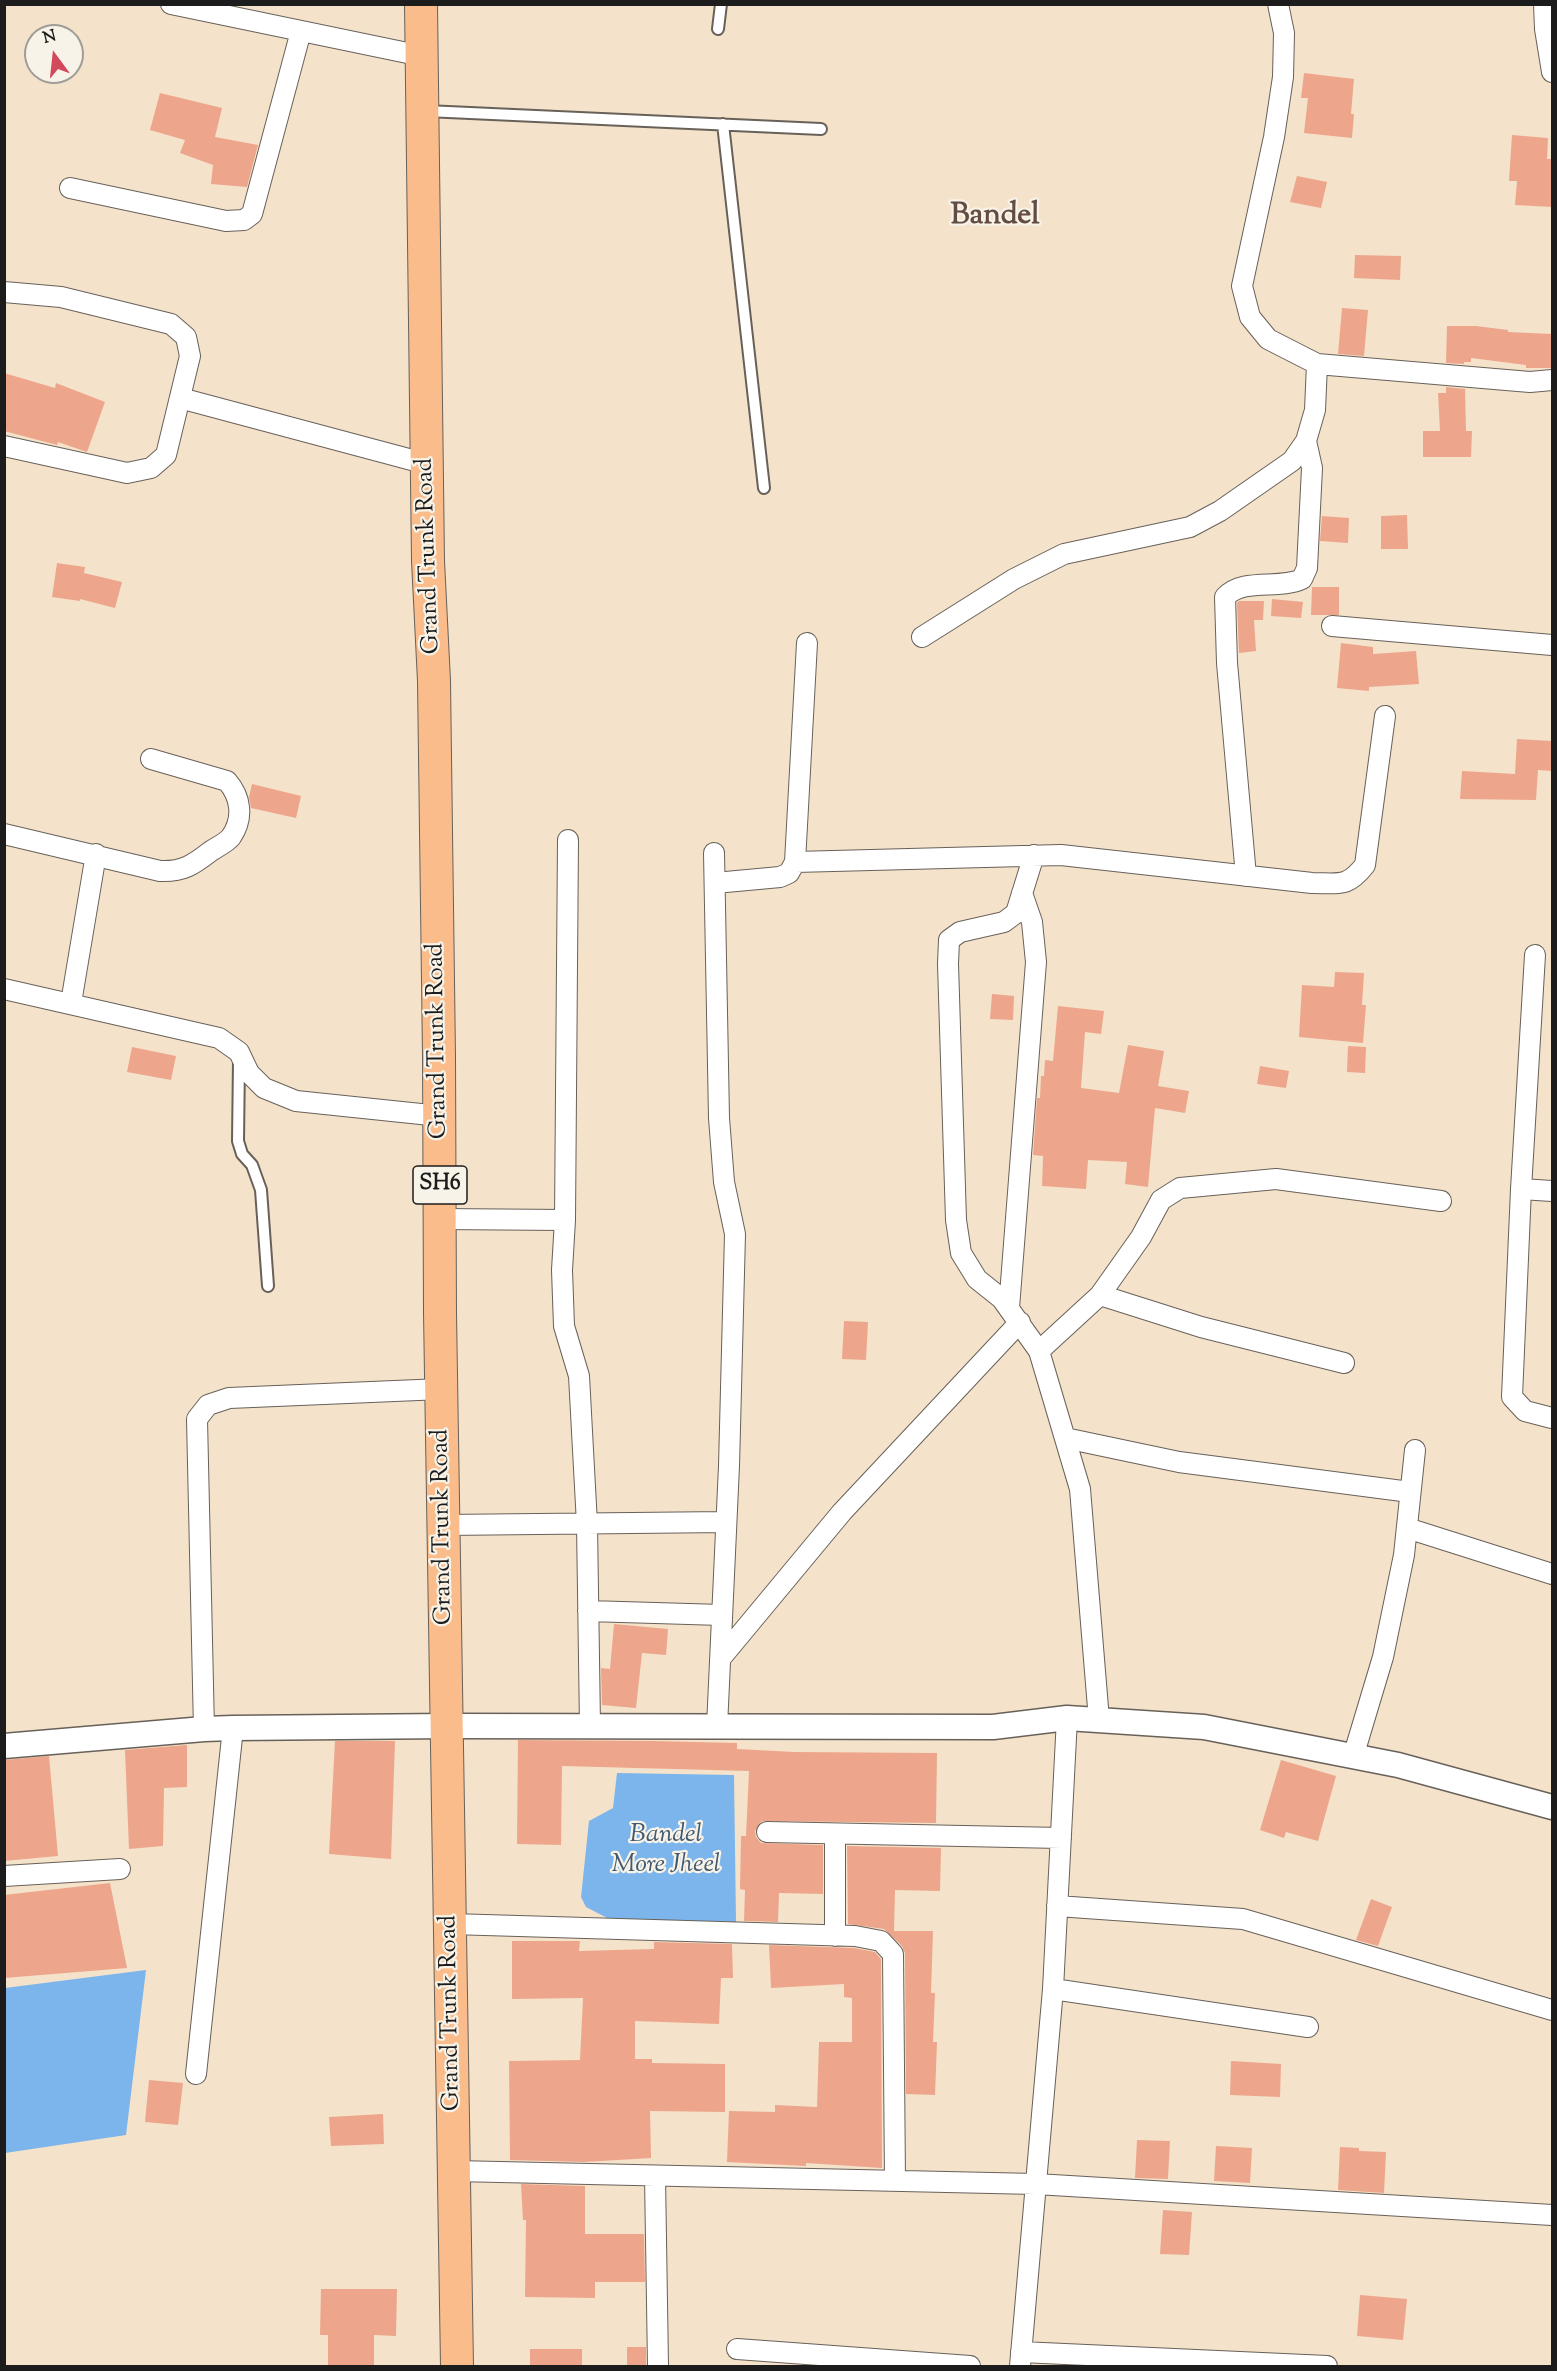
<!DOCTYPE html>
<html>
<head>
<meta charset="utf-8">
<style>
  body { margin:0 }
  #map { position:relative; width:1557px; height:2371px; overflow:hidden; background:#f4e2cb; font-family:"Sorts Mill Goudy",serif }
  canvas { display:block }
  .frame { position:absolute; inset:0; border:6px solid #1c1c1c; pointer-events:none }
  .north { position:absolute; left:24px; top:24px; width:60px; height:60px; box-sizing:border-box; background:#f7f3e8; border:2px solid #9f9d96; border-radius:50%; rotate:345deg; font-size:16px; font-weight:700; line-height:24px; text-align:center; color:#1c1c1c }
  .north::after { content:''; display:block; margin:auto; width:21px; height:27px; background:#d1495b; clip-path:polygon(50% 0,100% 100%,50% 72%,0 100%) }
</style>
</head>
<body>
<div id="map">
<canvas width="1557" height="2371"></canvas>
<div class="frame"></div>
<div class="north">N</div>
</div>
<script>
const c = document.querySelector('canvas').getContext('2d');
c.lineJoin = 'round';
function paint(path, color) { c.fillStyle = color; c.fill(path, 'evenodd'); }
function stroke(path, color, width, dash) { c.strokeStyle = color; c.lineWidth = width; c.lineCap = dash ? 'butt' : 'round'; c.setLineDash(dash || []); c.stroke(path); }
function write(font, color, halo, rows, align = 'center') {
  c.font = font + ' "Sorts Mill Goudy",serif'; c.lineWidth = 4.5; c.setLineDash([]); c.textBaseline = 'middle'; c.strokeStyle = halo; c.fillStyle = color; for (const [text, x, y, turn = 0] of rows) {
    c.save(); c.translate(x, y); c.rotate((+turn || 0) * Math.PI / 180); c.textAlign = isNaN(turn) ? turn : align; if (halo) c.strokeText(text, 0, 0); c.fillText(text, 0, 0); c.restore();
  }
}
paint(new Path2D(`
  M617,1773L734,1775L736,1922L611,1920L586,1907L581,1897L589,1821L613,1808Z
  M146,1970L126,2135L5,2153V1988Z`), '#7bb5ec');
paint(new Path2D(`
  M1304,73L1354,79L1351,114H1354L1352,138L1304,133L1308,98H1301Z
  M160,93L222,108L215,137L258,145L247,187L211,184L213,165L180,153L185,140L150,130Z
  M1512,135L1548,138L1547,159H1552V207L1515,205L1517,181H1509Z
  M1297,176L1327,182L1321,208L1290,202Z
  M1355,255L1401,256L1400,280L1354,278Z
  M1342,308L1368,310L1364,356L1338,354Z
  M1447,326H1476L1508,330V332L1552,334V368H1526V365L1471,358V362H1464V364L1446,363Z
  M4,373L55,388L56,383L105,402L87,452L58,442L57,445L4,431Z
  M1446,387L1465,389L1466,431H1472L1471,457H1423V431H1440L1438,393H1446Z
  M1407,515L1408,549H1381V516Z
  M1322,516L1349,518L1348,543L1320,541Z
  M57,563L85,567L84,573L122,582L115,608L80,599V601L52,597Z
  M1312,587H1339V615H1311Z
  M1272,599L1303,602L1301,618L1271,616Z
  M1239,601H1264L1263,620H1254L1256,651L1239,653L1237,603Z
  M1341,643L1373,647V654L1416,651L1419,684L1369,687V691L1337,688Z
  M1517,739L1552,741V771L1538,770L1536,800L1460,799L1462,771L1515,774Z
  M252,784L301,796L296,818L251,808L249,797Z
  M1335,972L1364,973L1362,1005H1366L1363,1043L1299,1037L1302,985L1334,987Z
  M992,994L1014,996L1013,1020L990,1019Z
  M1058,1006L1104,1011L1101,1034L1085,1032L1081,1088L1119,1093L1128,1045L1164,1051L1158,1086L1189,1091L1185,1113L1155,1108L1148,1187L1125,1184L1127,1162L1088,1160L1086,1189L1042,1186L1043,1156L1033,1155L1037,1098H1040L1041,1076H1044L1045,1060L1053,1061Z
  M1348,1046L1366,1047L1365,1073L1347,1072Z
  M132,1047L176,1056L171,1080L127,1072Z
  M1260,1066L1289,1071L1286,1088L1257,1084Z
  M844,1321L868,1322L866,1360L842,1359Z
  M614,1624L668,1629L666,1655L642,1653L636,1708L602,1705L601,1668L610,1669Z
  M518,1740L653,1741L737,1743V1749L794,1752L937,1753L936,1823L762,1821L755,1831L756,1837L761,1843L823,1845V1894L779,1893L778,1922L744,1921L745,1890L740,1889L741,1836H746L749,1771L562,1766L561,1845L517,1844Z
  M335,1741H395L391,1859L329,1854Z
  M187,1745V1787L164,1788L163,1846L129,1849L125,1750Z
  M49,1756L58,1856L4,1861V1760Z
  M1281,1760L1336,1776L1318,1841L1286,1832L1284,1838L1260,1830Z
  M847,1846L941,1848L940,1891L895,1890L894,1931H933L931,1993H935L933,2042H937L935,2095L906,2094L905,1953L902,1946L884,1929L848,1924Z
  M110,1883L127,1968L4,1978V1895Z
  M1371,1899L1392,1907L1378,1946L1356,1940Z
  M512,1941H580L579,1951L654,1949V1942L732,1944L733,1978H721L719,2024L635,2021V2059H652V2063L725,2064V2112L650,2111L651,2158L584,2162L510,2160L509,2061L580,2060L583,1998L512,1999Z
  M769,1945L854,1948L875,1952L881,1959L882,2168L806,2163V2166L727,2162L729,2111L775,2112V2105L817,2107L819,2042H852V1998L844,1997V1984L771,1988Z
  M1231,2061L1281,2064L1280,2097L1230,2095Z
  M149,2080L183,2083L178,2125L145,2122Z
  M383,2114L384,2144L331,2146L329,2117Z
  M1137,2140L1170,2141L1168,2179L1135,2178Z
  M1216,2146L1252,2148L1250,2183L1214,2181Z
  M1340,2147L1359,2148V2151L1386,2152L1384,2193L1338,2190Z
  M521,2184L585,2186V2234H644L645,2282H595V2298L525,2297L526,2220H523Z
  M1163,2210L1192,2212L1189,2255L1160,2254Z
  M321,2289H397L396,2336L374,2335V2367H328V2335H320Z
  M1360,2295L1407,2299L1403,2340L1357,2336Z
  M627,2347H646V2367H627Z
  M530,2349H582V2367H530Z`), '#eda68b');
const service = new Path2D(`
  M718,29L721,4
  M426,111L821,129
  M723,124L764,488
  M239,1061L238,1141L242,1154L252,1165L261,1190L268,1286`);
const minor = new Path2D(`
  M171,4L422,56
  M1278,4L1284,33L1283,77L1274,137L1242,286L1250,317L1268,339L1317,364L1530,382L1552,380
  M1544,4L1545,29L1552,72
  M70,188L226,221L244,220L252,214L301,31
  M4,292L61,297L171,324L186,337L190,356L166,455L151,468L127,473L4,446
  M180,398L427,464
  M1332,626L1552,645
  M922,637L1014,579L1064,554L1190,527L1220,511L1292,461L1306,441L1315,410L1317,364
  M4,834L160,871C183,872 193,865 211,851C217,847 226,843 231,837C244,818 241,797 227,781L151,759
  M568,840L565,1220L562,1270L564,1326L579,1376L587,1524L590,1726
  M714,853L719,1118L724,1182L735,1234L729,1466L717,1727
  M1034,855L1016,913L1004,922L960,932L949,940L948,964L956,1220L961,1253L977,1279L1002,1299L1039,1351L1080,1489L1099,1720
  M795,862L1061,855L1312,883C1339,883 1347,888 1365,865L1385,716
  M1246,876L1227,663L1225,597C1244,577 1278,590 1302,579L1307,568L1312,468L1306,441
  M715,883L780,877L789,873L795,862L807,643
  M1535,955L1521,1189L1512,1397L1525,1411L1552,1418
  M4,989L219,1038L239,1052L249,1073L264,1088L296,1101L440,1116
  M71,1003L96,854
  M1521,1189L1552,1191
  M440,1219L565,1220
  M1100,1295L1201,1327L1344,1363
  M1009,1308L1036,962L1032,922L1022,893
  M1039,1351L1100,1295L1141,1237L1161,1200L1180,1188L1276,1179L1441,1201
  M1065,1438L1179,1462L1410,1492
  M444,1525L726,1522
  M1407,1528L1552,1574
  M588,1611L722,1615
  M720,1659L842,1512L1020,1322
  M204,1729L197,1419L208,1405L229,1398L442,1389
  M1353,1757L1383,1657L1404,1555L1415,1450
  M767,1832L1061,1838
  M4,1876L120,1869
  M1057,1906L1243,1919L1552,2010
  M451,1924L855,1936L881,1941L893,1954L895,2181
  M835,1936V1834
  M1053,1989L1308,2027
  M196,2074L233,1728
  M455,2171L1036,2184L1552,2215
  M655,2176L658,2366
  M737,2349L970,2366
  M1021,2352L1327,2366
  M1020,2366L1053,1989L1067,1718`);
const tertiary = new Path2D(`
  M4,1746L204,1729L233,1728L448,1726L993,1727L1067,1718L1204,1727L1398,1765L1552,1807`);
const primary = new Path2D(`
  M421,4L428,561L434,681L439,1056L440,1313L457,2366`);
stroke(service, '#686159', 14);
stroke(minor, '#686159', 22);
stroke(tertiary, '#686159', 27);
stroke(primary, '#686159', 34);
stroke(service, '#fff', 10);
stroke(minor, '#fff', 20);
stroke(tertiary, '#fff', 24);
stroke(primary, '#f9bc8a', 32);
for (const [x, y, w] of [
  [440,1185,54]
]) { const box = new Path2D(); box.roundRect(x - w / 2, y - 19, w, 38, 4.5); c.fillStyle = '#f7f3e8'; c.fill(box); stroke(box, '#1c1c1c', 1.5); }
write('bold 22px', '#1c1c1c', null, [
  ["SH6",440,1185]
]);
write('24px', '#1c1c1c', '#f7f3e8', [
  ["Grand Trunk Road",430,556,-92],
  ["Grand Trunk Road",439,1041,-91],
  ["Grand Trunk Road",444,1527,-91],
  ["Grand Trunk Road",452,2013,-91]
]);
write('italic 26px', '#42596f', '#f7f3e8', [
  ["Bandel",666,1837],
  ["More Jheel",666,1867]
]);
write('bold 30px', '#654c43', '#f7f3e8', [
  ["Bandel",995,218]
]);
</script>
</body>
</html>
